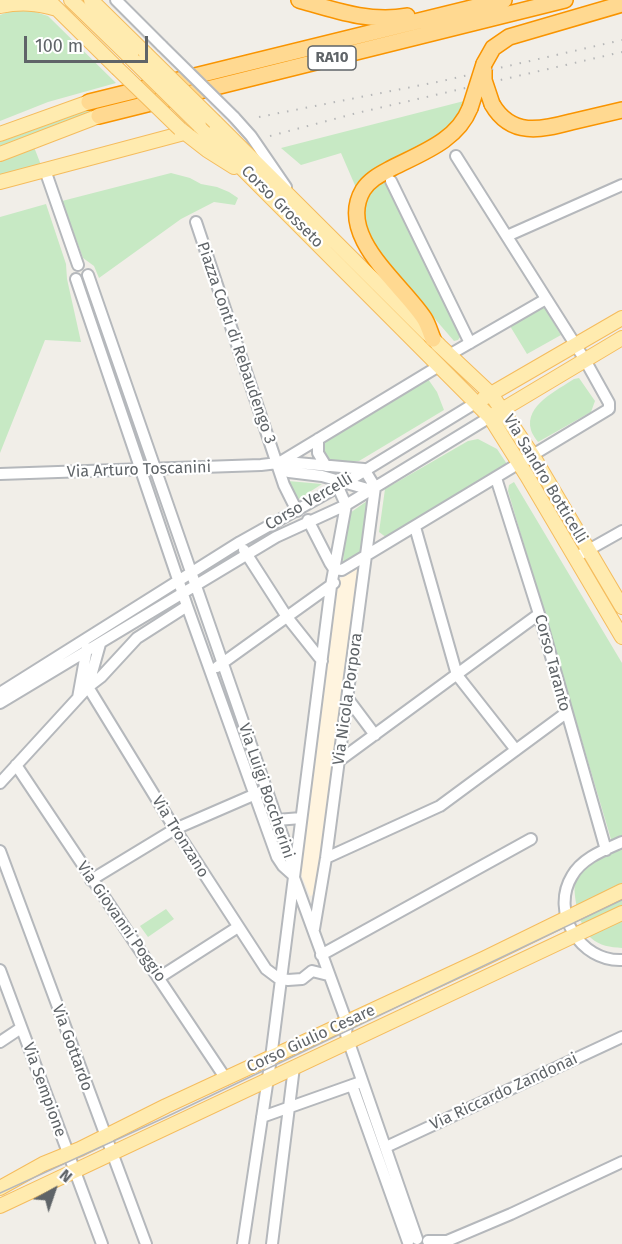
<!DOCTYPE html>
<html>
<head>
<meta charset="utf-8">
<style>
  body { margin:0 }
  #map { position:relative; width:622px; height:1244px; overflow:hidden; background:#f1eee8; font-family:"Fira Sans",sans-serif }
  canvas { display:block }
  .north { position:absolute; left:24px; top:1160px; width:60px; height:60px; -webkit-text-stroke:4px #fff; paint-order:stroke; rotate:40deg; font-size:16px; font-weight:700; line-height:24px; text-align:center; color:#5f6468 }
  .north::after { content:''; display:block; margin:auto; width:21px; height:27px; background:#5f6468; clip-path:polygon(50% 0,100% 100%,50% 72%,0 100%) }
  .scale { position:absolute; left:24px; top:36px; width:124px; height:27px; box-sizing:border-box; border:3px solid #5f6468; border-top:0; padding-left:8px; font-size:18px; line-height:21px; white-space:nowrap; color:#5f6468; -webkit-text-stroke:4px #fff; paint-order:stroke }
</style>
</head>
<body>
<div id="map">
<canvas width="622" height="1244"></canvas>
<div class="north">N</div>
<div class="scale">100 m</div>
</div>
<script>
const c = document.querySelector('canvas').getContext('2d');
c.lineJoin = 'round';
function paint(path, color) { c.fillStyle = color; c.fill(path, 'evenodd'); }
function stroke(path, color, width, dash) { c.strokeStyle = color; c.lineWidth = width; c.lineCap = dash ? 'butt' : 'round'; c.setLineDash(dash || []); c.stroke(path); }
function write(font, color, halo, rows, align = 'center') {
  c.font = font + ' "Fira Sans",sans-serif'; c.lineWidth = 4.5; c.setLineDash([]); c.textBaseline = 'middle'; c.strokeStyle = halo; c.fillStyle = color; for (const [text, x, y, turn = 0] of rows) {
    c.save(); c.translate(x, y); c.rotate((+turn || 0) * Math.PI / 180); c.textAlign = isNaN(turn) ? turn : align; if (halo) c.strokeText(text, 0, 0); c.fillText(text, 0, 0); c.restore();
  }
}
paint(new Path2D(`
  M364,565L316,894L310,896L300,872L338,580Z`), '#fff4df');
paint(new Path2D(`
  M29,10L48,16L116,83L48,102L0,121V15L11,11Z
  M464,101L463,109L451,129L357,190L341,153L301,165L281,148Z
  M94,108L95,110L0,146V142Z
  M34,147L41,165L0,176V160Z
  M171,173L190,178L201,184L217,187L229,192L238,198L235,205L214,202L181,219L99,278L94,266L83,258L62,201Z
  M383,176L459,328L460,337L458,340L454,341L366,239L362,225L365,195Z
  M46,204L66,264L67,279L81,342L45,340L0,453V217Z
  M544,307L561,335L527,354L510,326Z
  M579,378L595,401L591,412L538,442C536,439 532,434 531,430C524,405 558,390 574,379Z
  M428,379L437,392L444,410L359,461L350,462L326,461L321,442Z
  M478,439L497,449L509,467L387,538L379,532L385,489L468,441Z
  M288,481L322,484L297,500Z
  M514,482L622,663V948C610,947 600,946 591,938C579,928 569,885 578,871C583,863 605,852 613,846L508,491L509,485Z
  M367,501L362,551L343,562L347,515Z
  M166,909L174,919L148,937L140,926Z`), '#c7e9c4');
const minor = new Path2D(`
  M116,0L162,46
  M234,117L251,136L286,187
  M45,170L78,265
  M391,181L470,343
  M196,222L284,485L297,511
  M507,236L622,185
  M88,275L291,860L293,875L347,1023L346,1034L417,1239
  M76,279L187,606L277,857L283,866L293,875
  M449,355L546,299
  M318,439V453L326,466
  M282,461L439,366
  M277,464L289,472L322,476L371,490
  M0,474L261,465L286,462L364,469
  M496,478L539,614L606,850
  M308,520L330,563L334,569L342,570L609,409V403L585,360L456,156
  M415,527L457,675L516,750
  M244,550L287,617L322,661
  M583,553L622,531
  M217,667L334,583
  M88,687L175,829L266,969L278,978L288,980L302,979L312,971L328,975
  M88,687L100,644
  M0,693L240,542L338,487L477,402
  M78,698L87,648
  M348,699L375,735
  M0,703L276,537L346,505L490,417
  M340,760L539,614
  M16,765L226,1079
  M0,783L88,687L101,677L137,638L187,606
  M277,820L301,818
  M622,842C604,850 582,858 572,876C550,912 580,962 622,960
  M0,851L146,1244
  M326,858L440,806L566,713
  M91,880L175,829L258,793
  M314,929L326,858L375,487L364,469
  M321,955L531,839
  M0,970L102,1244
  M160,977L238,927
  M0,1042L21,1028
  M352,1085L408,1242
  M262,1117L358,1083
  M386,1147L622,1037
  M428,1241H447L511,1214L622,1162
  M243,1244L271,1058L331,586L346,505L338,487
  M272,1244L294,1067`);
const major = new Path2D(`
  M48,0L117,68
  M71,0L133,60
  M91,0L146,54
  M0,6C21,2 36,3 57,9
  M215,122L440,346L491,394L533,456L622,607
  M199,125L490,417L527,476L622,637
  M180,129L207,150L234,167
  M0,134L89,102
  M0,154L99,116
  M0,182L184,133
  M484,398L622,318
  M495,414L622,338
  M0,1188L43,1164L80,1149L166,1106L485,958L622,891
  M0,1206L622,913`);
const highway = new Path2D(`
  M299,0C334,10 370,23 407,16
  M484,64L493,48L509,37L622,4
  M89,102L504,0
  M492,104C511,137 541,130 571,122C588,118 605,114 622,110
  M99,116L565,0
  M433,339C430,332 428,324 424,318C401,283 336,236 363,190C370,179 381,174 392,168C421,153 457,141 470,108`);
stroke(minor, '#b5b8bc', 14);
stroke(major, '#f5bc5d', 16);
stroke(highway, '#f99400', 18);
stroke(minor, '#fff', 10);
stroke(major, '#ffebaf', 14);
stroke(highway, '#ffd991', 15);
stroke(new Path2D(`
  M0,1193L166,1117L622,900`), '#b6b7b8', 1.5);
stroke(new Path2D(`
  M259,117L442,81L622,40
  M270,136L357,113L622,52`), '#b6b7b8', 2, [1.5, 8]);
const minorBridge = new Path2D(`
  M162,46L234,117`);
const majorBridge = new Path2D(`
  M146,54L215,122
  M133,60L199,125
  M117,68L180,129`);
const highwayBridge = new Path2D(`
  M484,70V80L492,104
  M470,108L484,64`);
stroke(minorBridge, '#b5b8bc', 14, []);
stroke(majorBridge, '#f5bc5d', 16, []);
stroke(highwayBridge, '#f99400', 18, []);
stroke(minorBridge, '#fff', 10);
stroke(majorBridge, '#ffebaf', 14);
stroke(highwayBridge, '#ffd991', 15);
for (const [x, y, w] of [
  [332,58,48]
]) { const box = new Path2D(); box.roundRect(x - w / 2, y - 12, w, 24, 4.5); c.fillStyle = '#fff'; c.fill(box); stroke(box, '#5f6468', 1.5); }
write('bold 15px', '#5f6468', null, [
  ["RA10",332,58]
]);
write('16px', '#5f6468', '#fff', [
  ["Corso Grosseto",282,207,45],
  ["Piazza Conti di Rebaudengo 3",236,343,71],
  ["Via Arturo Toscanini",139,470,-2],
  ["Via Sandro Botticelli",545,479,59],
  ["Corso Vercelli",309,502,-30],
  ["Corso Taranto",552,663,75],
  ["Via Nicola Porpora",348,699,-82],
  ["Via Luigi Boccherini",266,791,71],
  ["Via Tronzano",180,837,58],
  ["Via Giovanni Poggio",121,922,55],
  ["Corso Giulio Cesare",311,1039,-25],
  ["Via Gottardo",72,1048,70],
  ["Via Sempione",44,1090,70],
  ["Via Riccardo Zandonai",504,1092,-25]
]);
</script>
</body>
</html>
